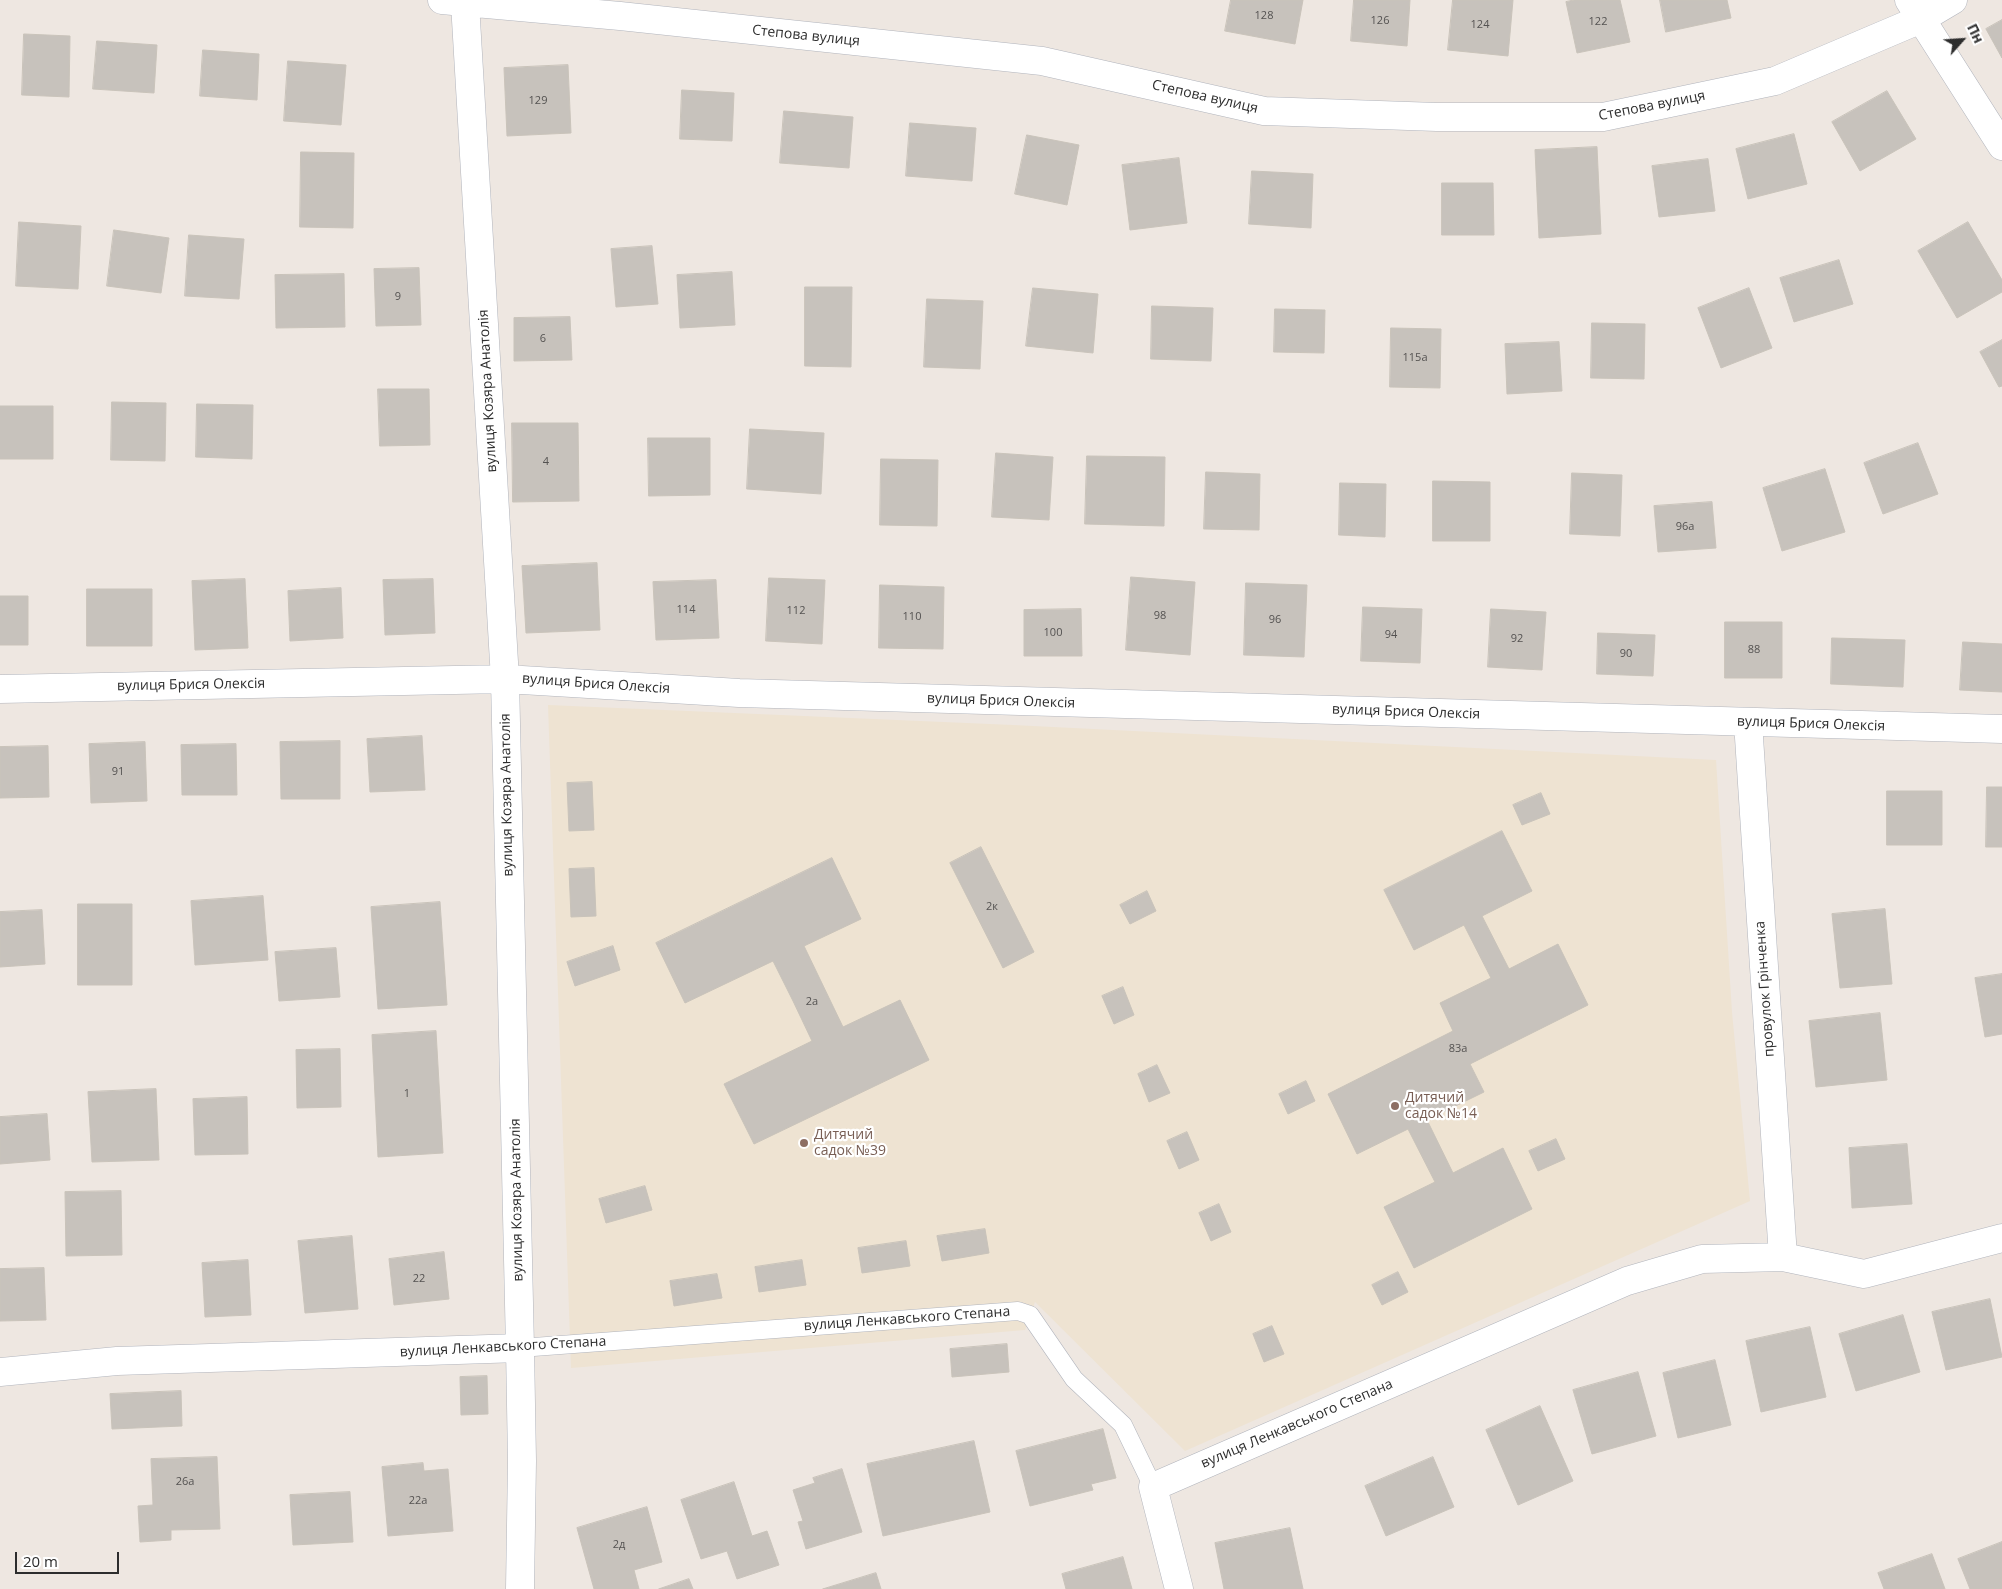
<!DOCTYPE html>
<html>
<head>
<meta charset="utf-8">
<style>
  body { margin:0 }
  #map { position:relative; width:2002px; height:1589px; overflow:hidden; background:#eee7e1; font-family:"Open Sans",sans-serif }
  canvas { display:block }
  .north { position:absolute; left:1937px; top:15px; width:50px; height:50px; -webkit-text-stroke:4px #fff; paint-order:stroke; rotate:64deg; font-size:14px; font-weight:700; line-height:20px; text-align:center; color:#2d2d2d }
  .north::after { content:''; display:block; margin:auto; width:18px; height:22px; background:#2d2d2d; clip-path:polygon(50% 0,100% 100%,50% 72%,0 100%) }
  .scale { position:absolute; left:15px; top:1552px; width:104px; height:22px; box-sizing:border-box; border:2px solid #2d2d2d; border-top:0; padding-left:6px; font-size:15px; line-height:18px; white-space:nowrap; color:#2d2d2d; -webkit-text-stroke:4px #fff; paint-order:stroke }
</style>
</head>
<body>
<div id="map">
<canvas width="2002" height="1589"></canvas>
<div class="north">Пн</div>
<div class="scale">20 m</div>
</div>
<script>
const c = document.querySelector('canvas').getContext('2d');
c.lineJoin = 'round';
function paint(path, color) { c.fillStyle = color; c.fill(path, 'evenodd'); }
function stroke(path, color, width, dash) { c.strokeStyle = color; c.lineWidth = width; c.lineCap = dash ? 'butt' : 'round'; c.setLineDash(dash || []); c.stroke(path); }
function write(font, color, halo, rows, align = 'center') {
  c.font = font + ' "Open Sans",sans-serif'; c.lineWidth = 4.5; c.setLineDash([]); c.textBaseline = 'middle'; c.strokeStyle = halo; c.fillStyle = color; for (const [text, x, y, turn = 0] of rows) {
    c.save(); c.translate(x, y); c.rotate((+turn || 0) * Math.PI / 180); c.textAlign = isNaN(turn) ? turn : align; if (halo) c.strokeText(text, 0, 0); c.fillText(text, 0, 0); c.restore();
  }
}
paint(new Path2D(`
  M548,705L1013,725L1716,760L1732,1012L1750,1201L1185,1451L1035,1302L1025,1330L571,1368Z`), '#eee3d2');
const building = new Path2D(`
  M1231,0H1303L1295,44L1225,31Z
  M1354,0H1410L1407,46L1351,41Z
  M1453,0H1513L1508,56L1448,50Z
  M1574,0H1620L1630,42L1577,53L1566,2Z
  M1660,0H1727L1731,18L1666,32Z
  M2002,20V58L1986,29Z
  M24,34L70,36L69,97L22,95Z
  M97,41L157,45L154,93L93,89Z
  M203,50L259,54L257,100L200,96Z
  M288,61L346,65L341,125L284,121Z
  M568,65L571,133L507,136L504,68Z
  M682,90L734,93L732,141L680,139Z
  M1887,91L1916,139L1860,171L1832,122Z
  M784,111L853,117L849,168L780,163Z
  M910,123L976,128L972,181L906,176Z
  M1794,134L1807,184L1748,199L1736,149Z
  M1027,135L1079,145L1067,205L1015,194Z
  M1597,147L1601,234L1539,238L1535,150Z
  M301,152L354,153L353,228L300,227Z
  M1179,158L1187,223L1130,230L1122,165Z
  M1708,159L1715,211L1659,217L1652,166Z
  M1252,171L1313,174L1311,228L1249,224Z
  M1442,183H1493L1494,235H1442Z
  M19,222L81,226L78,289L16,286Z
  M1968,222L2002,280V292L1957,318L1918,251Z
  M114,230L169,238L161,293L107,286Z
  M189,235L244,239L239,299L185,296Z
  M652,246L658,304L616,307L611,249Z
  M1839,260L1853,304L1794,322L1780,278Z
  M419,268L421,325L376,326L374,269Z
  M732,272L735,325L680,328L677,275Z
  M344,274L345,327L276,328L275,275Z
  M805,287H852L851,367L805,366Z
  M1033,288L1098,294L1093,353L1026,346Z
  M1749,288L1772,348L1721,368L1698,308Z
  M927,299L983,301L980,369L924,367Z
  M1152,306L1213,308L1211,361L1151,359Z
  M1275,309L1325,310L1324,353L1274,352Z
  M570,317L572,360L514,361V318Z
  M1592,323L1645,324L1644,379L1591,378Z
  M1391,328L1441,329L1440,388L1390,387Z
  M2002,340V386L1999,387L1980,352Z
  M1559,342L1562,391L1507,394L1505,344Z
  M378,389H429L430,445L380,446Z
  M112,402L166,403L165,461L111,460Z
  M197,404L253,405L252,459L196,457Z
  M0,406H53V459H0Z
  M512,423H578L579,501L513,502Z
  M750,429L824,433L821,494L747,489Z
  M648,438H710V495L649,496Z
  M1918,443L1938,494L1883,514L1864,463Z
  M996,453L1053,457L1049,520L992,517Z
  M1087,456L1165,457L1164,526L1085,524Z
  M881,459L938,460L937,526L880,525Z
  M1825,469L1845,532L1782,551L1763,488Z
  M1206,472L1260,474L1259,530L1204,529Z
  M1572,473L1622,475L1620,536L1570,534Z
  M1433,481L1490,482V541H1433Z
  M1340,483L1386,484L1385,537L1339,535Z
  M1712,502L1716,548L1658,552L1654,506Z
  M597,563L600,630L526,633L522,566Z
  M1131,577L1195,582L1190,655L1126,650Z
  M769,578L825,580L822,644L766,641Z
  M245,579L248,648L195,650L192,581Z
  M433,579L435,633L385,635L383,580Z
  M716,580L719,638L656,640L653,582Z
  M1246,583L1307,585L1304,657L1244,655Z
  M880,585L944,587L943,649L879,648Z
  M341,588L343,638L290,641L288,591Z
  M87,589H152V646H87Z
  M0,596H28V645H0Z
  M1363,607L1422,609L1420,663L1361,661Z
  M1081,609L1082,656H1024V610Z
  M1491,609L1546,612L1542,670L1488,667Z
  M1725,622H1782V678H1725Z
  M1598,633L1655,635L1653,676L1597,674Z
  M1832,638L1905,640L1903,687L1831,684Z
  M1963,642L2002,644V692L1960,690Z
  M422,736L425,790L370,792L367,739Z
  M340,741V799H281L280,742Z
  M145,742L147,801L91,803L89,744Z
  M236,744L237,795H182L181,745Z
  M48,746L49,797L0,798V747Z
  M592,782L594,830L569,831L567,783Z
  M1987,787H2002V847H1986Z
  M1887,791H1942V845H1887Z
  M1541,793L1550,814L1522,825L1513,805Z
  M1502,831L1532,891L1482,916L1509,969L1558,944L1588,1005L1470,1064L1484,1092L1427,1120L1453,1173L1503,1148L1532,1209L1414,1268L1384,1207L1435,1182L1408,1129L1357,1154L1328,1094L1453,1031L1440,1003L1491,978L1464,925L1414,950L1384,890Z
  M981,847L1034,952L1003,968L950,863Z
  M832,858L861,919L804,946L843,1027L900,1000L929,1060L754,1144L724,1084L812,1041L793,1001L773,961L685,1003L656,943Z
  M594,868L596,916L571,917L569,869Z
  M1147,891L1156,911L1130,924L1120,905Z
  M263,896L268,960L195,965L191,901Z
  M440,902L447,1005L378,1009L371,907Z
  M78,904H132V985H78Z
  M1885,909L1892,984L1840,988L1832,914Z
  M42,910L45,964L0,967V912Z
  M613,946L620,970L575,986L567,962Z
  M336,948L340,997L279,1001L275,952Z
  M2002,974V1034L1985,1037L1975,978Z
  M1123,987L1134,1015L1114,1024L1102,996Z
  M1880,1013L1887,1080L1816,1087L1809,1021Z
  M436,1031L443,1153L378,1157L372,1035Z
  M340,1049L341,1107L297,1108L296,1050Z
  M1157,1065L1170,1093L1149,1102L1138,1074Z
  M1306,1081L1315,1101L1288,1114L1279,1094Z
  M156,1089L159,1160L92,1162L88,1092Z
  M247,1097L248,1154L195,1155L193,1099Z
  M47,1114L50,1160L0,1164V1117Z
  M1187,1132L1199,1160L1179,1169L1167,1141Z
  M1556,1139L1565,1159L1538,1171L1529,1151Z
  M1907,1144L1912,1204L1852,1208L1849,1148Z
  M645,1186L652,1210L606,1223L599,1199Z
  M121,1191L122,1255L66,1256L65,1192Z
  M1219,1204L1231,1232L1211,1241L1199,1213Z
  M985,1229L989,1253L942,1261L937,1236Z
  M352,1236L358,1309L305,1313L298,1241Z
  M906,1241L910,1266L862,1273L858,1248Z
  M444,1252L449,1299L394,1305L389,1259Z
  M248,1260L251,1315L205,1317L202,1263Z
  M802,1260L806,1285L759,1292L755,1267Z
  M44,1268L46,1320L0,1321V1269Z
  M1398,1272L1408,1292L1382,1305L1372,1285Z
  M717,1274L722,1298L674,1306L670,1281Z
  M1990,1299L2002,1357L1946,1370L1932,1312Z
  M1903,1315L1920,1372L1856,1391L1839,1334Z
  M1272,1326L1284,1354L1264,1362L1253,1334Z
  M1810,1327L1826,1397L1761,1412L1746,1341Z
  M1007,1344L1009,1372L952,1377L950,1349Z
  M1715,1360L1731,1425L1678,1438L1663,1373Z
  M1638,1372L1656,1436L1592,1454L1573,1390Z
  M487,1376L488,1414L461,1415L460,1377Z
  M181,1391L182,1426L112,1429L110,1394Z
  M1540,1406L1573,1481L1518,1505L1486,1430Z
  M1103,1429L1116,1478L1091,1484L1093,1490L1030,1506L1016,1451Z
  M974,1441L990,1512L883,1536L867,1464Z
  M217,1457L220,1529L171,1530V1540L140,1542L138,1506L153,1505L151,1459Z
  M1433,1457L1454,1507L1386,1536L1365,1486Z
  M423,1463L424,1471L448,1469L453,1531L388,1536L382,1467Z
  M842,1469L862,1532L806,1549L798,1522L803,1521L793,1490L815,1483L813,1478Z
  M734,1482L752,1536L767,1531L779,1565L737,1579L727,1551L701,1559L681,1500Z
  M350,1492L353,1542L293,1545L290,1495Z
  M647,1507L662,1562L634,1570L639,1589H594L577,1528Z
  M1290,1528L1303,1589H1224L1215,1543Z
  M2002,1542V1589H1970L1958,1559Z
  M1932,1554L1945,1589H1884L1878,1573Z
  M1123,1557L1132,1589H1066L1062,1574Z
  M876,1573L881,1589H823Z
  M689,1579L693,1589H659Z`);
paint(building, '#c7c2bc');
stroke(building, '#c9c3ba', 1);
const lane = new Path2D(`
  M520,1348L1018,1311L1030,1315L1074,1379L1123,1425L1153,1487`);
const street = new Path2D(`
  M442,0L620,16L1042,61L1264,111L1437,117H1603L1775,81L1921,19L1953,0
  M1909,0L2002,146
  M465,3L505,679L520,1348L522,1461L520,1589
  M0,689L505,679L739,693L2002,729
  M1748,722L1783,1257
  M0,1372L117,1361L520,1348
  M1179,1589L1153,1487L1627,1281L1702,1259L1783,1257L1864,1274L2002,1238`);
stroke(lane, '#b1b4bc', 19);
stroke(street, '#b1b4bc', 29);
stroke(lane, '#fff', 18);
stroke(street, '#fff', 28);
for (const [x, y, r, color] of [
  [1395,1106,5,"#8d6e63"],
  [804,1143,5,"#8d6e63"]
]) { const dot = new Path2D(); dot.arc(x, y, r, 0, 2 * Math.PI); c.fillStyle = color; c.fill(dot); stroke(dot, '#fff', 2); }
write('11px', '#545251', null, [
  ["128",1264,16],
  ["126",1380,21],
  ["122",1598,22],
  ["124",1480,25],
  ["129",538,101],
  ["9",398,297],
  ["6",543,339],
  ["115а",1415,358],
  ["4",546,462],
  ["96а",1685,527],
  ["114",686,610],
  ["112",796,611],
  ["98",1160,616],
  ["110",912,617],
  ["96",1275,620],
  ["100",1053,633],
  ["94",1391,635],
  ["92",1517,639],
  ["88",1754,650],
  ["90",1626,654],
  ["91",118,772],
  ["2к",992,907],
  ["2а",812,1002],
  ["83а",1458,1049],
  ["1",407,1094],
  ["22",419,1279],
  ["26а",185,1482],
  ["22а",418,1501],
  ["2д",619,1545]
]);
write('14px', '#2d2d2d', '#fff', [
  ["Степова вулиця",806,36,6],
  ["Степова вулиця",1205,97,13],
  ["Степова вулиця",1652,106,-11],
  ["вулиця Козяра Анатолія",488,391,-93],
  ["вулиця Брися Олексія",596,684,4],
  ["вулиця Брися Олексія",191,685,-1],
  ["вулиця Брися Олексія",1001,701,2],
  ["вулиця Брися Олексія",1406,712,2],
  ["вулиця Брися Олексія",1811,724,2],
  ["вулиця Козяра Анатолія",507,795,-91],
  ["провулок Грінченка",1765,989,-94],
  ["вулиця Козяра Анатолія",517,1200,-91],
  ["вулиця Ленкавського Степана",907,1319,-4],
  ["вулиця Ленкавського Степана",503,1347,-3],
  ["вулиця Ленкавського Степана",1297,1424,-23]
]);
write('14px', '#785e54', '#fff', [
  ["Дитячий",1405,1098],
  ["садок №14",1405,1114],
  ["Дитячий",814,1135],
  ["садок №39",814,1151]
], 'left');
</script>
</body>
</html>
